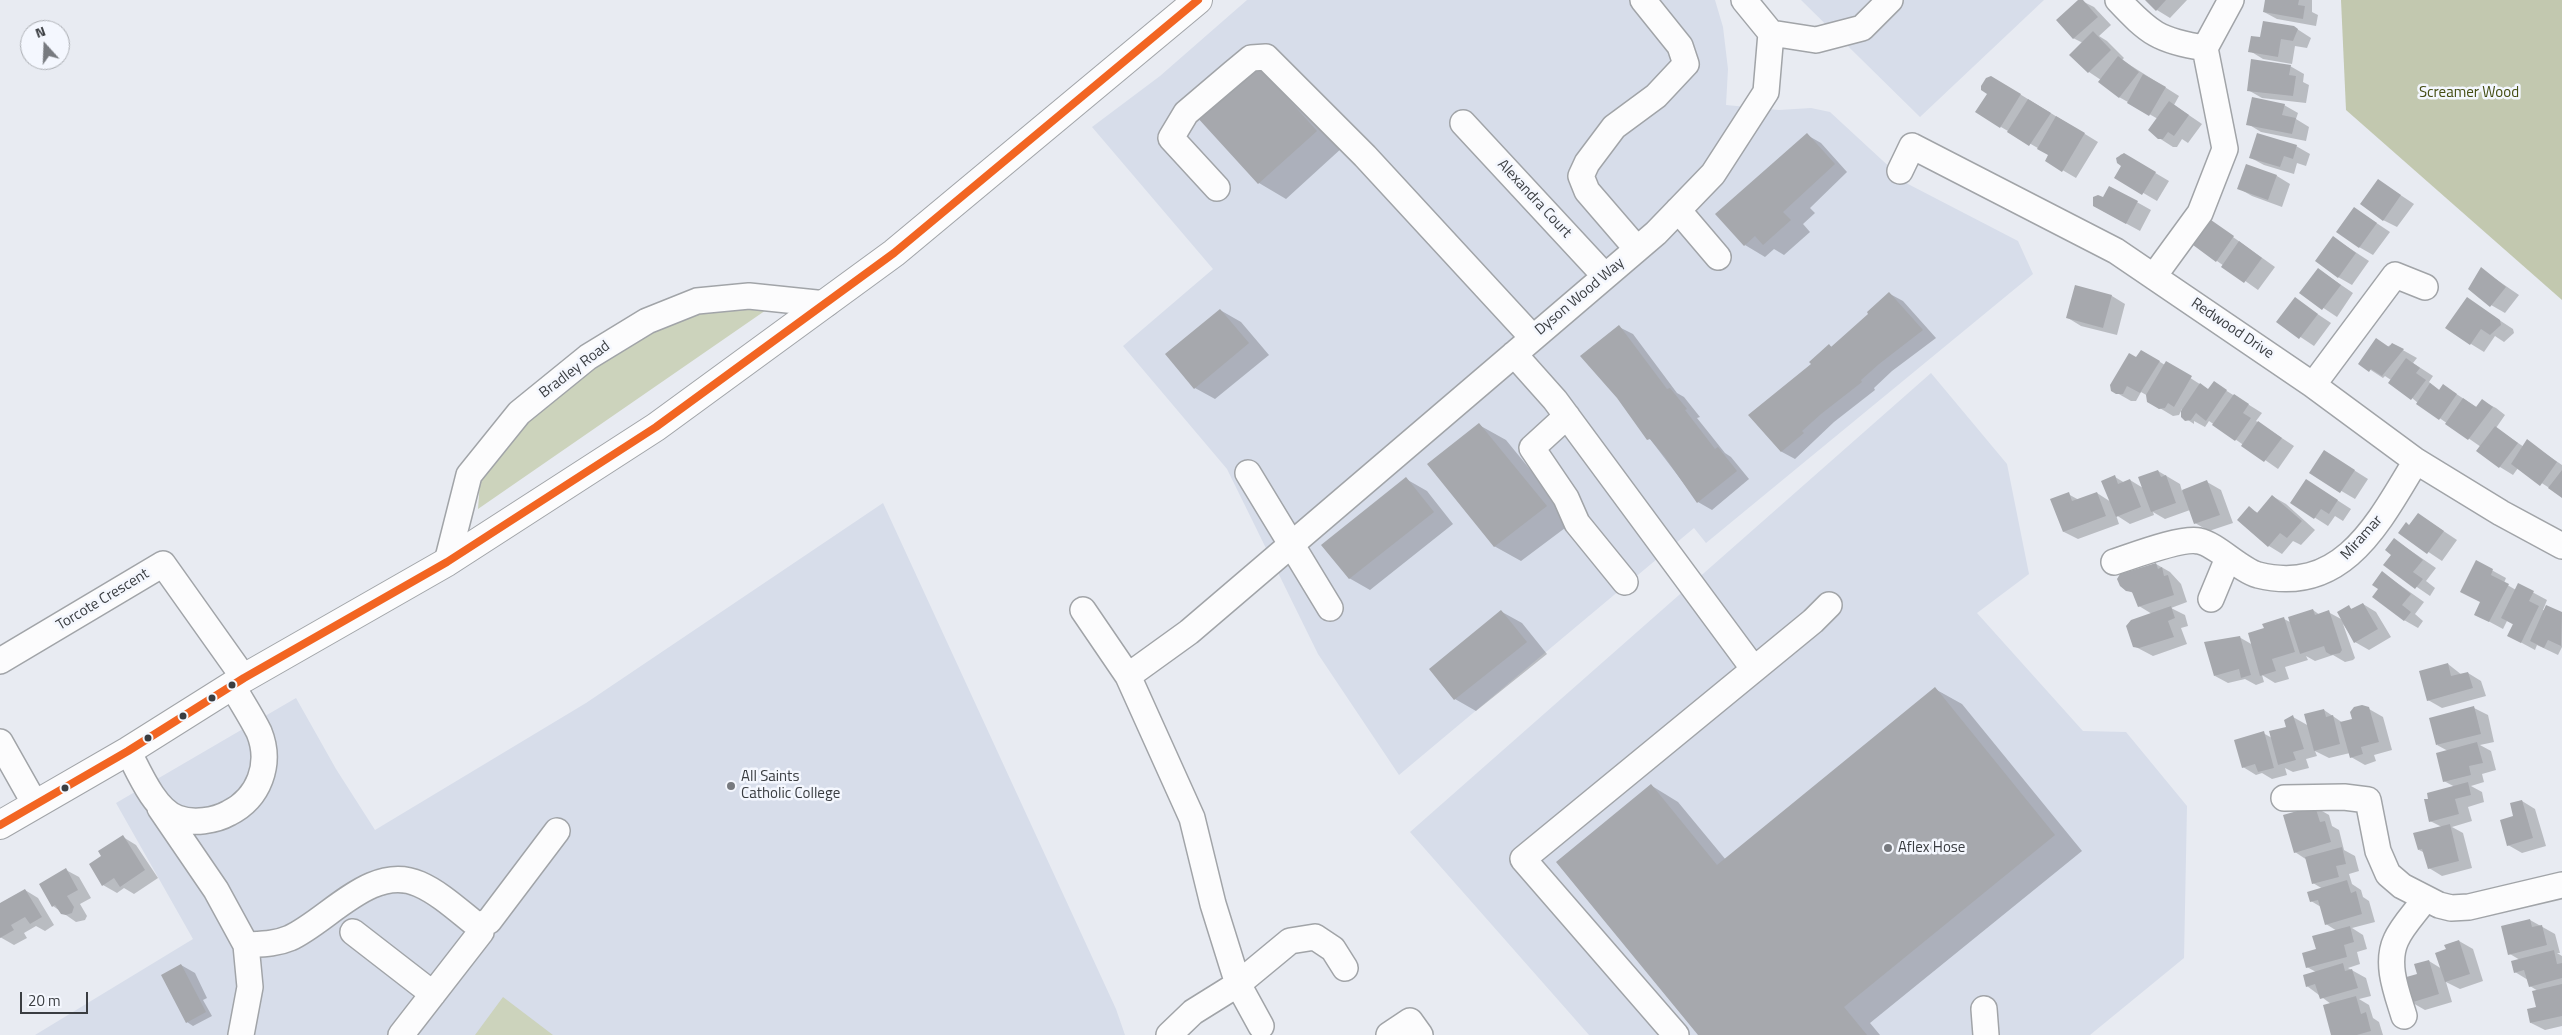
<!DOCTYPE html>
<html>
<head>
<meta charset="utf-8">
<style>
  body { margin:0 }
  #map { position:relative; width:2562px; height:1035px; overflow:hidden; background:#e8ebf2; font-family:"Titillium Web",sans-serif }
  canvas { display:block }
  .north { position:absolute; left:20px; top:20px; width:50px; height:50px; box-sizing:border-box; background:#f4f7fe; border:1px solid #aaadb2; border-radius:50%; rotate:340deg; font-size:14px; font-weight:700; line-height:20px; text-align:center; color:#3a3d41 }
  .north::after { content:''; display:block; margin:auto; width:18px; height:22px; background:#777a7f; clip-path:polygon(50% 0,100% 100%,50% 72%,0 100%) }
  .scale { position:absolute; left:20px; top:992px; width:68px; height:22px; box-sizing:border-box; border:2px solid #3a3d41; border-top:0; padding-left:6px; font-size:15px; line-height:18px; white-space:nowrap; color:#3a3d41; -webkit-text-stroke:4px #f4f7fe; paint-order:stroke }
</style>
</head>
<body>
<div id="map">
<canvas width="2562" height="1035"></canvas>
<div class="north">N</div>
<div class="scale">20 m</div>
</div>
<script>
const c = document.querySelector('canvas').getContext('2d');
c.lineJoin = 'round';
function paint(path, color) { c.fillStyle = color; c.fill(path, 'evenodd'); }
function stroke(path, color, width, dash) { c.strokeStyle = color; c.lineWidth = width; c.lineCap = dash ? 'butt' : 'round'; c.setLineDash(dash || []); c.stroke(path); }
function write(font, color, halo, rows, align = 'center') {
  c.font = font + ' "Titillium Web",sans-serif'; c.lineWidth = 5; c.setLineDash([]); c.textBaseline = 'middle'; c.strokeStyle = halo; c.fillStyle = color; for (const [text, x, y, turn = 0] of rows) {
    c.save(); c.translate(x, y); c.rotate((+turn || 0) * Math.PI / 180); c.textAlign = isNaN(turn) ? turn : align; if (halo) c.strokeText(text, 0, 0); c.fillText(text, 0, 0); c.restore();
  }
}
paint(new Path2D(`
  M1247,0H1715L1723,27L1728,69L1726,105L1779,110L1811,108L1830,112L1908,184L2018,241L2033,274L1706,543L1694,528L1399,775L1318,654L1227,469L1123,346L1213,269L1092,127L1160,76Z
  M1801,0H2044L1920,117Z
  M1931,373L2007,464L2029,574L1977,613L2083,731L2126,732L2187,806L2184,958L2090,1035H1589L1410,832Z
  M883,503L1116,1009L1125,1035H35L193,939L116,803L296,698L336,769L375,830L586,703Z`), '#d7ddea');
paint(new Path2D(`
  M710,307L769,308L478,509L480,482L523,426L591,367L661,325Z
  M503,997L553,1035H475Z`), '#ccd3bc');
paint(new Path2D(`
  M2341,0H2562V300L2346,110Z`), '#c2c8af');
paint(new Path2D(`
  M2080,0L2094,7L2111,25L2099,36L2107,41L2124,58L2122,60L2179,96L2174,105L2202,124L2188,143L2182,139L2177,147H2173L2159,138L2158,119L2119,97L2101,80L2089,72L2083,43L2073,38Z
  M2147,0H2187L2170,18L2157,10Z
  M2266,0H2312V12L2318,15L2316,26L2277,19L2264,12Z
  M2294,27L2311,38L2307,48L2295,46L2292,64L2263,59L2250,51L2261,39Z
  M1255,64L1343,147L1286,199L1259,183L1198,116Z
  M2290,66L2304,74L2303,82L2309,85L2306,103L2262,98L2248,90Z
  M2005,85L2098,142L2076,178L2047,161L2050,155L2001,127Z
  M2284,105L2298,113L2296,119L2309,127L2306,141L2261,132L2248,124Z
  M1807,135L1821,143L1847,172L1810,208L1815,213L1803,224L1810,232L1784,255L1774,249L1765,257L1745,245Z
  M2296,146L2310,154L2306,166L2297,163L2294,174L2264,165L2251,158Z
  M2123,154L2169,181L2157,201L2116,177L2123,165L2118,163L2120,155Z
  M2246,166L2277,176L2290,184L2282,207L2252,196L2238,188Z
  M2378,180L2414,204L2397,227L2383,220Z
  M2110,187L2151,210L2140,231L2094,206L2093,202L2098,197L2103,199Z
  M2354,208L2390,232L2373,255L2359,247Z
  M2212,222L2275,267L2258,290L2217,261Z
  M2334,238L2369,261L2352,285L2338,277Z
  M2318,269L2353,293L2337,317L2301,293Z
  M2481,269L2519,295L2505,313L2491,305Z
  M2076,287L2112,296L2125,304L2117,335L2081,326L2068,318Z
  M1890,294L1903,301L1936,338L1892,371L1874,388L1875,390L1834,422L1795,459L1782,452L1750,415L1812,365L1829,345L1832,347L1870,314Z
  M2295,299L2331,323L2314,346L2278,322Z
  M2467,299L2513,329L2514,333L2504,342L2495,336L2484,352L2471,344Z
  M1220,310L1241,322L1269,355L1215,399L1195,388Z
  M1619,327L1633,334L1677,393L1684,397L1700,417L1697,418L1725,453L1731,457L1749,479L1712,510L1698,502L1634,418Z
  M2392,344L2417,358L2413,363L2433,376L2429,382L2438,389L2440,391L2444,386L2478,408L2482,401L2496,408L2505,415L2496,428L2524,447L2527,441L2562,465V496L2518,468L2513,475L2500,467L2478,451L2481,447L2418,403L2391,380L2385,376L2383,378L2360,363Z
  M2142,351L2165,365L2167,363L2209,390L2214,383L2262,413L2256,421L2294,446L2278,469L2209,421L2205,427L2194,421V424L2200,428L2182,416V409L2179,415L2173,416L2148,401V396L2141,392L2136,401H2131L2117,393Z
  M1479,425L1506,440L1573,522L1521,561L1494,546Z
  M2338,460L2368,479L2355,499L2311,473Z
  M2158,471L2180,484L2182,491L2207,482L2221,490L2233,523L2209,531L2195,523L2190,510L2165,519L2153,512L2154,515L2130,524L2116,515L2119,524L2078,539L2064,532L2068,494L2079,500L2097,493L2111,502L2115,477L2125,483L2130,480L2143,488Z
  M1406,479L1427,491L1453,524L1370,590L1349,578Z
  M2320,489L2351,509L2343,521L2335,516L2328,526L2292,503Z
  M2272,496L2286,504L2315,530L2301,545L2293,541L2282,554L2269,546L2249,508L2258,513Z
  M2418,514L2457,540L2442,561L2400,533L2410,526Z
  M2395,540L2436,568L2426,581L2435,588L2430,596L2385,565L2393,554Z
  M2477,562L2506,578L2504,583L2516,590L2519,585L2547,600L2543,610L2562,613V647L2558,655L2537,645L2535,650L2509,636L2514,625L2507,621L2503,629L2475,614L2481,603Z
  M2156,564L2170,572L2181,584L2187,602L2171,608L2185,615L2188,626L2181,628L2187,644L2153,656L2134,646L2152,614L2139,606L2135,594L2127,590Z
  M2383,573L2424,602L2415,614L2423,621L2418,628L2404,620L2379,589Z
  M2363,604L2376,612L2391,637L2369,650L2355,642L2343,624L2355,658L2353,660L2345,662L2333,655L2315,661L2306,656L2308,660L2285,667L2289,679L2275,683L2262,675L2264,682L2256,685L2245,679L2228,683L2215,676L2239,637L2253,645L2265,629L2284,619L2292,623L2313,610L2320,615L2328,612L2343,620L2349,607L2353,610Z
  M1502,612L1522,623L1547,654L1476,711L1455,699L1431,669Z
  M2448,664L2462,675L2468,673L2481,681L2486,696L2442,708L2428,700Z
  M1935,689L1962,704L2082,851L1870,1023L1880,1035H1699L1652,786L1678,802L1726,860Z
  M2474,708L2488,715L2494,742L2480,745L2491,751L2496,770L2482,774L2484,782L2471,786L2482,792L2484,802L2468,807L2472,821L2452,827L2463,833L2472,868L2442,876L2429,868L2425,853L2419,850L2442,827L2430,821L2455,787L2444,781L2448,751L2437,745Z
  M2369,709L2383,717L2392,750L2374,755L2376,761L2365,765L2351,757L2350,753L2329,758L2315,751L2317,756L2306,759L2309,768L2293,772L2285,768L2287,775L2272,779L2262,773L2256,775L2243,767L2263,733L2272,738L2288,728L2293,717L2309,726L2324,710L2343,723L2353,720Z
  M2522,801L2535,809L2546,846L2522,853L2508,845L2515,817Z
  M2315,807L2329,815L2332,826L2339,830L2344,850L2355,856L2359,871L2349,874L2352,884L2361,890L2363,897L2369,901L2375,922L2352,928L2363,935L2367,949L2357,952L2360,964L2348,968L2366,978L2371,996L2359,999L2369,1005L2373,1018L2379,1022L2383,1035H2332L2331,1004L2307,986L2316,972L2307,967L2317,950L2337,931L2326,924L2321,907L2311,901L2323,889L2313,883L2307,860L2295,852Z
  M123,837L136,845L158,878L134,894L124,888L117,893L103,885L91,865L103,857Z
  M66,870L79,877L91,898L80,904L87,916L85,920L76,922L53,906Z
  M25,890L38,898L54,925L45,931L36,926L24,933L27,938L14,945L0,937V905Z
  M2530,920L2555,934L2560,953H2557L2562,956V1026L2545,1030L2531,1023L2537,1008L2538,991L2530,986L2528,980L2515,972L2520,960L2510,954Z
  M2459,941L2473,949L2483,981L2460,989L2446,982L2452,1002L2425,1010L2411,1002L2418,975L2429,961L2442,969L2447,950Z
  M181,965L195,973L207,998L203,1000L212,1016L193,1026L187,1022Z`), '#0003');
paint(new Path2D(`
  M2078,0H2083L2098,17L2073,39L2056,20Z
  M2145,0H2166L2156,11Z
  M2265,0H2299L2298,5L2305,6L2303,19L2263,12Z
  M2263,21L2294,26L2298,29L2293,41L2281,39L2278,57L2248,52L2251,36L2260,37Z
  M2093,31L2111,50L2088,73L2069,55Z
  M2118,56L2139,72L2119,98L2098,82Z
  M2251,59L2291,65L2289,75L2296,76L2293,96L2247,91Z
  M1255,62L1317,131L1258,184L1196,116Z
  M2143,74L2166,87L2149,116L2127,103Z
  M1991,76L2021,94L2000,128L1975,112L1987,94L1981,90V86L1986,78Z
  M2252,97L2285,104L2282,115L2296,118L2292,134L2246,125Z
  M2028,99L2051,113L2029,146L2007,132Z
  M2169,101L2189,115L2174,136L2168,132L2163,139H2158L2148,130Z
  M2056,116L2085,133L2062,172L2045,161L2048,155L2037,149Z
  M1807,133L1835,164L1783,212L1791,220L1763,245L1755,236L1744,246L1715,214Z
  M2257,133L2297,145L2293,159L2284,156L2280,167L2249,158Z
  M2124,153L2156,172L2142,195L2114,178L2121,166L2117,163L2116,158Z
  M2246,164L2277,175L2268,200L2237,189Z
  M2378,179L2401,195L2383,221L2360,204Z
  M2109,186L2138,201L2126,224L2093,206V197L2098,195L2103,197Z
  M2354,207L2377,223L2359,248L2336,232Z
  M2211,220L2234,236L2216,262L2193,245Z
  M2333,236L2356,253L2338,278L2315,261Z
  M2239,241L2262,258L2244,283L2221,267Z
  M2481,267L2506,287L2490,307L2468,289Z
  M2318,268L2341,285L2322,310L2299,293Z
  M2075,285L2112,295L2103,328L2066,318Z
  M1889,292L1923,330L1879,364L1861,380L1862,382L1821,414L1802,431L1804,433L1781,452L1748,415L1811,364L1809,362L1829,344L1831,347L1868,314L1867,312Z
  M2295,297L2318,314L2299,339L2276,322Z
  M2467,297L2500,320L2501,325L2490,335L2481,329L2470,345L2445,328Z
  M1220,309L1249,343L1194,389L1165,354Z
  M1619,325L1667,389L1670,388L1687,409L1685,410L1715,449L1718,447L1737,471L1697,503L1665,457L1650,439L1647,440L1617,398L1580,356Z
  M2376,338L2389,347L2392,343L2404,349L2382,376L2371,369L2369,372L2358,364Z
  M2141,350L2160,361L2140,393L2127,386L2123,394H2116L2111,391L2110,385L2129,353L2136,357Z
  M2406,358L2420,368L2416,373L2426,380L2411,400L2388,383Z
  M2166,361L2192,376L2174,407L2168,403L2165,408L2159,409L2147,402L2146,395Z
  M2214,381L2227,390L2206,421L2196,413L2191,420L2185,421L2181,417V411L2200,383L2208,389Z
  M2430,383L2439,390L2443,384L2457,394L2439,420L2416,404Z
  M2234,394L2249,404L2243,413L2251,418L2235,441L2212,425Z
  M2463,398L2476,407L2482,399L2493,407L2468,440L2445,424Z
  M2258,421L2282,438L2264,462L2241,446Z
  M1479,423L1547,506L1494,547L1427,464Z
  M2495,426L2518,443L2499,468L2476,451Z
  M2527,439L2557,462L2540,486L2511,464Z
  M2324,450L2355,470L2340,493L2309,473Z
  M2158,470L2161,477L2166,475L2176,503L2151,512L2138,477Z
  M2562,470V498L2548,488Z
  M2115,475L2118,484L2130,479L2141,507L2116,517L2101,481Z
  M1406,477L1434,512L1349,579L1321,545Z
  M2306,479L2338,500L2329,514L2321,509L2314,519L2290,503Z
  M2207,480L2220,515L2194,524L2182,490Z
  M2069,492L2072,501L2097,492L2106,516L2063,532L2050,499Z
  M2272,495L2302,521L2287,538L2280,533L2268,547L2237,520L2249,506L2257,513Z
  M2418,513L2444,531L2427,554L2398,533L2406,522L2409,525Z
  M2394,538L2423,560L2413,572L2423,579L2415,589L2383,565L2391,555L2385,550Z
  M2476,560L2493,569L2491,575L2509,584L2489,622L2474,615L2480,602L2460,592Z
  M2156,563L2158,569L2162,567L2164,576L2168,575L2174,595L2138,607L2132,592L2126,591L2120,586L2117,579L2120,574Z
  M2382,571L2411,594L2402,605L2411,612L2404,621L2372,597L2378,589L2372,585Z
  M2518,583L2534,591L2529,601L2539,606L2521,643L2507,636L2513,624L2501,618Z
  M2363,603L2378,629L2354,643L2337,612L2349,605L2351,609Z
  M2546,605L2562,612L2561,646L2548,640L2544,648L2530,641Z
  M2171,606L2175,618L2168,621L2174,637L2139,648L2133,647L2126,626L2131,620Z
  M2313,609L2315,615L2329,610L2342,650L2340,653L2331,655L2326,652L2324,646L2300,654L2288,617Z
  M1501,610L1527,642L1454,700L1429,669Z
  M2284,617L2295,652L2272,659L2276,671L2260,676L2248,633L2264,628L2262,624Z
  M2240,636L2251,675L2241,678L2239,669L2214,676L2204,642Z
  M2448,663L2451,676L2468,672L2473,688L2427,701L2419,671Z
  M1935,687L2055,835L1844,1007L1867,1035H1698L1556,862L1651,784L1717,865Z
  M2362,705L2369,707L2379,742L2361,747L2363,754L2350,758L2340,722L2352,719L2350,712L2354,707Z
  M2474,706L2481,734L2436,745L2429,718Z
  M2324,709L2326,717L2333,715L2340,744L2314,751L2304,714Z
  M2293,715L2304,749L2293,752L2296,760L2278,765L2269,731L2286,727L2284,720Z
  M2264,731L2274,768L2258,772L2255,764L2242,768L2234,740Z
  M2477,742L2483,763L2469,766L2471,775L2443,782L2436,753Z
  M2468,782L2471,795L2455,799L2459,814L2429,822L2424,799H2428L2427,793Z
  M2522,800L2533,838L2507,846L2500,820L2513,816L2510,803Z
  M2315,806L2320,822L2325,821L2331,842L2294,853L2283,815Z
  M2450,824L2459,861L2428,869L2422,849L2418,850L2413,833Z
  M123,835L145,870L120,887L114,878L102,886L89,864L101,856L98,851Z
  M2342,847L2346,864L2336,866L2339,877L2312,884L2305,857Z
  M66,868L78,890L67,896L74,907L72,913L66,915L61,914L55,905L52,907L39,884Z
  M2347,880L2351,893L2356,891L2362,914L2325,925L2318,900L2310,902L2307,892Z
  M25,889L42,917L30,924L25,917L11,925L14,930L0,938V903Z
  M2530,919L2532,927L2542,925L2547,945L2508,955L2501,926Z
  M2350,926L2354,942L2344,945L2347,957L2306,968L2302,953L2316,949L2312,936Z
  M2459,940L2470,974L2445,982L2435,953L2446,949L2444,945Z
  M2554,950L2557,964L2562,963V978L2529,987L2524,970L2514,973L2511,961Z
  M2429,960L2439,994L2410,1003L2403,978L2417,974L2414,964Z
  M2343,963L2345,971L2352,969L2358,988L2320,999L2315,984L2306,987L2303,975Z
  M181,964L206,1012L186,1023L161,975Z
  M2562,984V1016L2530,1023L2527,1009L2536,1007L2532,991Z
  M2356,996L2361,1014L2366,1012L2371,1031L2357,1035H2331L2323,1005Z`), '#a6a8ad');
const minor = new Path2D(`
  M2118,0C2149,33 2159,41 2205,48
  M1771,33L1816,40L1862,28L1890,0
  M1463,123L1605,276
  M1900,171L1912,146L2116,251L2313,385L2416,461L2501,513L2562,546
  M1217,188L1171,138L1186,113L1233,73L1251,58L1266,57L1365,156L1533,338
  M1678,210L1718,257
  M1637,249L1587,191L1581,176L1587,163L1614,127L1656,96L1686,64L1680,46L1643,0
  M2154,276L2200,213L2225,149L2205,48L2231,0
  M1514,354L1555,400L1753,668
  M2313,385L2395,275L2425,287
  M1567,416L1532,448L1566,498L1577,523L1625,582
  M1248,473L1330,608
  M447,562L469,475L519,413L588,357L647,321L697,301L749,296L826,304
  M2114,562C2133,556 2182,537 2199,541C2216,544 2240,570 2258,575C2343,596 2379,522 2416,461
  M2211,599L2228,558
  M1083,610L1128,676
  M0,661L163,564L244,678
  M0,742L35,804
  M128,751C139,772 154,809 177,818C193,824 215,821 229,813C259,798 272,764 259,732C251,716 241,701 232,685
  M2284,798L2344,797L2368,800L2378,851L2388,874L2402,886L2439,905L2451,908L2469,907L2562,885
  M160,808L216,890L246,945L250,987L241,1035
  M478,926L489,921L557,831
  M353,932L433,994
  M246,945C262,944 276,944 290,938C329,920 372,863 419,884C440,893 460,912 478,926L481,932L401,1035
  M1984,1009L1986,1035
  M2404,1016C2397,993 2385,964 2396,940C2402,926 2416,912 2425,899
  M1261,1026L1238,984L1290,941L1315,937L1333,949L1345,968
  M1169,1035L1193,1012L1238,984L1213,904L1192,818L1128,676L1189,632L1656,233L1713,174L1766,92L1771,33L1744,0
  M1389,1035L1410,1021L1420,1035
  M1676,1035L1523,859L1813,621L1829,605`);
const major = new Path2D(`
  M0,825L128,751L244,678L447,562L656,427L894,253L1198,0`);
stroke(minor, '#a1a4a8', 28);
stroke(major, '#a1a4a8', 30);
stroke(minor, '#fcfcfd', 25);
stroke(major, '#fcfcfd', 28);
stroke(new Path2D(`
  M0,825L128,751L244,678L447,562L656,427L894,253L1198,0`), '#f26522', 8);
for (const [x, y, r, color] of [
  [232,685,4.5,"#3a3d41"],
  [212,698,4.5,"#3a3d41"],
  [183,716,4.5,"#3a3d41"],
  [148,738,4.5,"#3a3d41"],
  [731,786,5,"#777a7f"],
  [65,788,4.5,"#3a3d41"],
  [1888,848,5,"#777a7f"]
]) { const dot = new Path2D(); dot.arc(x, y, r, 0, 2 * Math.PI); c.fillStyle = color; c.fill(dot); stroke(dot, '#f4f7fe', 2); }
write('15px', '#444d12', '#f4f7fe', [
  ["Screamer Wood",2469,93]
]);
write('15px', '#3a3d41', '#f4f7fe', [
  ["Alexandra Court",1534,199,47],
  ["Dyson Wood Way",1580,297,-40],
  ["Redwood Drive",2232,329,34],
  ["Bradley Road",575,370,-37],
  ["Miramar",2362,538,-48],
  ["Torcote Crescent",103,600,-31]
]);
write('15px', '#3a3d41', '#f4f7fe', [
  ["All Saints",741,777],
  ["Catholic College",741,794],
  ["Aflex Hose",1898,848]
], 'left');
</script>
</body>
</html>
